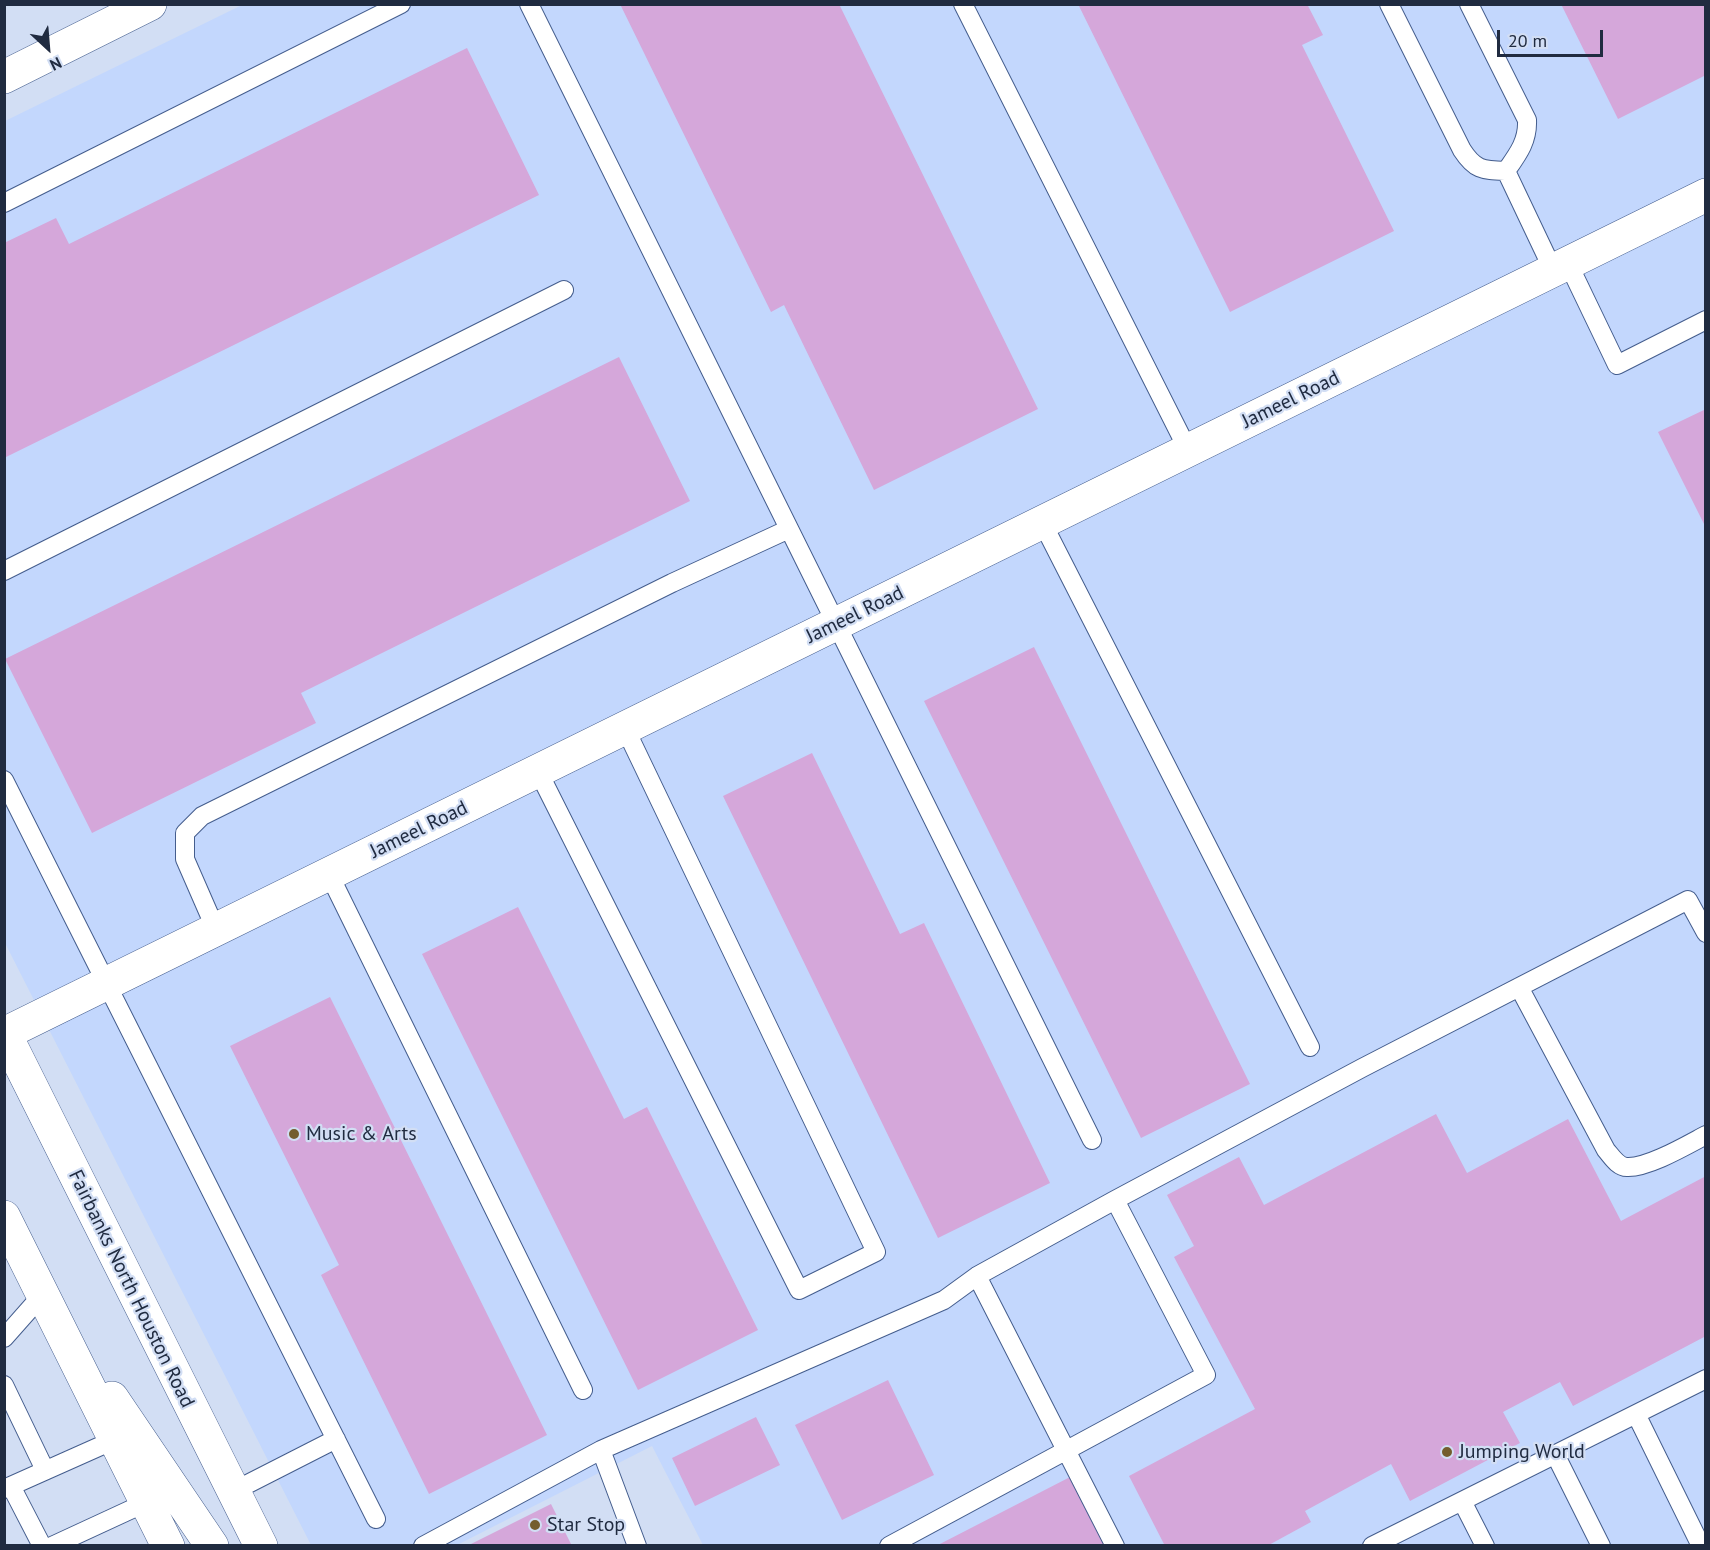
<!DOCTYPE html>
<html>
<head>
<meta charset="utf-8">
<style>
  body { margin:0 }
  #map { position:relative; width:1710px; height:1550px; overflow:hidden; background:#d2def4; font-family:"PT Sans",sans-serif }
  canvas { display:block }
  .frame { position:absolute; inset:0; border:6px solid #202b40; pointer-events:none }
  .north { position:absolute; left:18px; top:18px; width:60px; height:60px; -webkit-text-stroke:4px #d2def4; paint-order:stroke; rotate:154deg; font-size:16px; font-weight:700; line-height:24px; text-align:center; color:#202b40 }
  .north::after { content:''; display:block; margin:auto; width:21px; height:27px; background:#202b40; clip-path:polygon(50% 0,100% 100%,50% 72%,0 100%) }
  .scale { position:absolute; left:1497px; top:30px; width:106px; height:27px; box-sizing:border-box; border:3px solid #202b40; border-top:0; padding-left:8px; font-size:18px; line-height:21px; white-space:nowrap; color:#202b40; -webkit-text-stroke:4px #d2def4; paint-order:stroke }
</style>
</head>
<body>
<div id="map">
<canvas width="1710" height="1550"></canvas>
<div class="frame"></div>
<div class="north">N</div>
<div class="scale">20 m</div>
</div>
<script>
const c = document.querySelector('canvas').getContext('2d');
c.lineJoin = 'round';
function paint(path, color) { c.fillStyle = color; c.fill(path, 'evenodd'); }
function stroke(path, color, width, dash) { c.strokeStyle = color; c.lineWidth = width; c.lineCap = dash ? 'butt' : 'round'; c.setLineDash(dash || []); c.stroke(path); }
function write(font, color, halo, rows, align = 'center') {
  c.font = font + ' "PT Sans",sans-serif'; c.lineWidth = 4.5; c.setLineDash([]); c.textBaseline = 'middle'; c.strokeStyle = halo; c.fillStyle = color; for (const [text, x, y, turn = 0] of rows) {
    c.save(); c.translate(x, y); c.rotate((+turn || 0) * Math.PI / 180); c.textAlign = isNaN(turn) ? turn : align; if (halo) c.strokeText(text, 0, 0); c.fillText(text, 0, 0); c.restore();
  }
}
paint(new Path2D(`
  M242,5H1705V1545H703L652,1446L457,1545H311L5,943V121Z`), '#c3d7fd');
paint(new Path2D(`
  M620,4H839L1038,409L874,490L784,305L771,312Z
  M1078,4H1307L1323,35L1302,45L1394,231L1230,312Z
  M1561,4H1706V75L1618,119Z
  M467,48L539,195L4,458V243L56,218L69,244Z
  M619,357L690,501L301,693L316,723L92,833L5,659Z
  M1706,409V528L1658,432Z
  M1034,647L1250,1084L1141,1138L924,701Z
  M812,753L900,934L924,923L1050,1183L938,1238L723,796Z
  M518,907L624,1119L647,1107L758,1330L638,1390L422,954Z
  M330,997L547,1435L429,1494L321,1275L339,1265L230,1046Z
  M1436,1114L1467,1173L1568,1119L1621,1221L1706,1176V1336L1573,1406L1560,1382L1503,1412L1520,1443L1410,1501L1391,1464L1305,1511L1311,1522L1267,1546H1165L1129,1476L1255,1409L1174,1257L1194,1246L1167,1195L1239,1157L1264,1205Z
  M888,1380L934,1475L842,1520L795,1425Z
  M756,1417L780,1465L695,1506L672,1458Z
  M1072,1476L1108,1546H936Z
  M551,1504L572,1546H467Z`), '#d5a7da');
const lane = new Path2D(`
  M529,4L1092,1140
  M963,4L1188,450
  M1389,4L1462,150C1475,170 1482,170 1506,171C1518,154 1528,141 1527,120L1469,4
  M1506,171L1553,270
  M4,203L401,4
  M1568,263L1617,365L1706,320
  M1042,522L1310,1047
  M4,571L564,290
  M538,771L799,1290L876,1252L625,728
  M4,780L376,1519
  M329,874L583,1390
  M216,930L185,859V833L202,816L672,583L789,529
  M1519,987L1606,1150C1612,1157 1618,1167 1627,1167C1648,1168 1687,1145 1706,1135
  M977,1276L1115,1546
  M4,1338L43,1294
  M4,1385L45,1470
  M1636,1414L1701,1546
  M601,1450L637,1546
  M1555,1454L1601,1546
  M11,1486L42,1546
  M4,1489L114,1440
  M232,1492L336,1439
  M1462,1501L1485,1546
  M52,1546L145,1503
  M423,1546L601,1450L944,1300L977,1276L1115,1200L1362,1068L1688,900L1706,933
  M889,1546L1206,1375L1115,1200
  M1372,1546L1706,1379`);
const street = new Path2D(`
  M4,1034L1706,195`);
const secondary = new Path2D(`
  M4,77L150,4
  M4,1032L261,1546
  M4,1217L168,1546
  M112,1398L212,1546`);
stroke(lane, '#445d8d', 20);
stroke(street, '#445d8d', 34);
stroke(secondary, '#445d8d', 34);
stroke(lane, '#fff', 18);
stroke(street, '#fff', 33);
stroke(secondary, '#fff', 33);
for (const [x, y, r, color] of [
  [294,1134,6,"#745d2d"],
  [1447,1452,6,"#745d2d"],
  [535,1525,6,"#745d2d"]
]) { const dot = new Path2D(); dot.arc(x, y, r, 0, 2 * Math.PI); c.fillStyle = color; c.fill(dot); stroke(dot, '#d2def4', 2); }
write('20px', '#202b40', '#d2def4', [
  ["Jameel Road",1291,400,-26],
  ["Jameel Road",855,615,-26],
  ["Jameel Road",419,830,-26],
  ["Fairbanks North Houston Road",131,1289,64]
]);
write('20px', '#202b40', '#d2def4', [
  ["Music & Arts",306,1134],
  ["Jumping World",1459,1452],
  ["Star Stop",547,1525]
], 'left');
</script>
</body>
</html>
